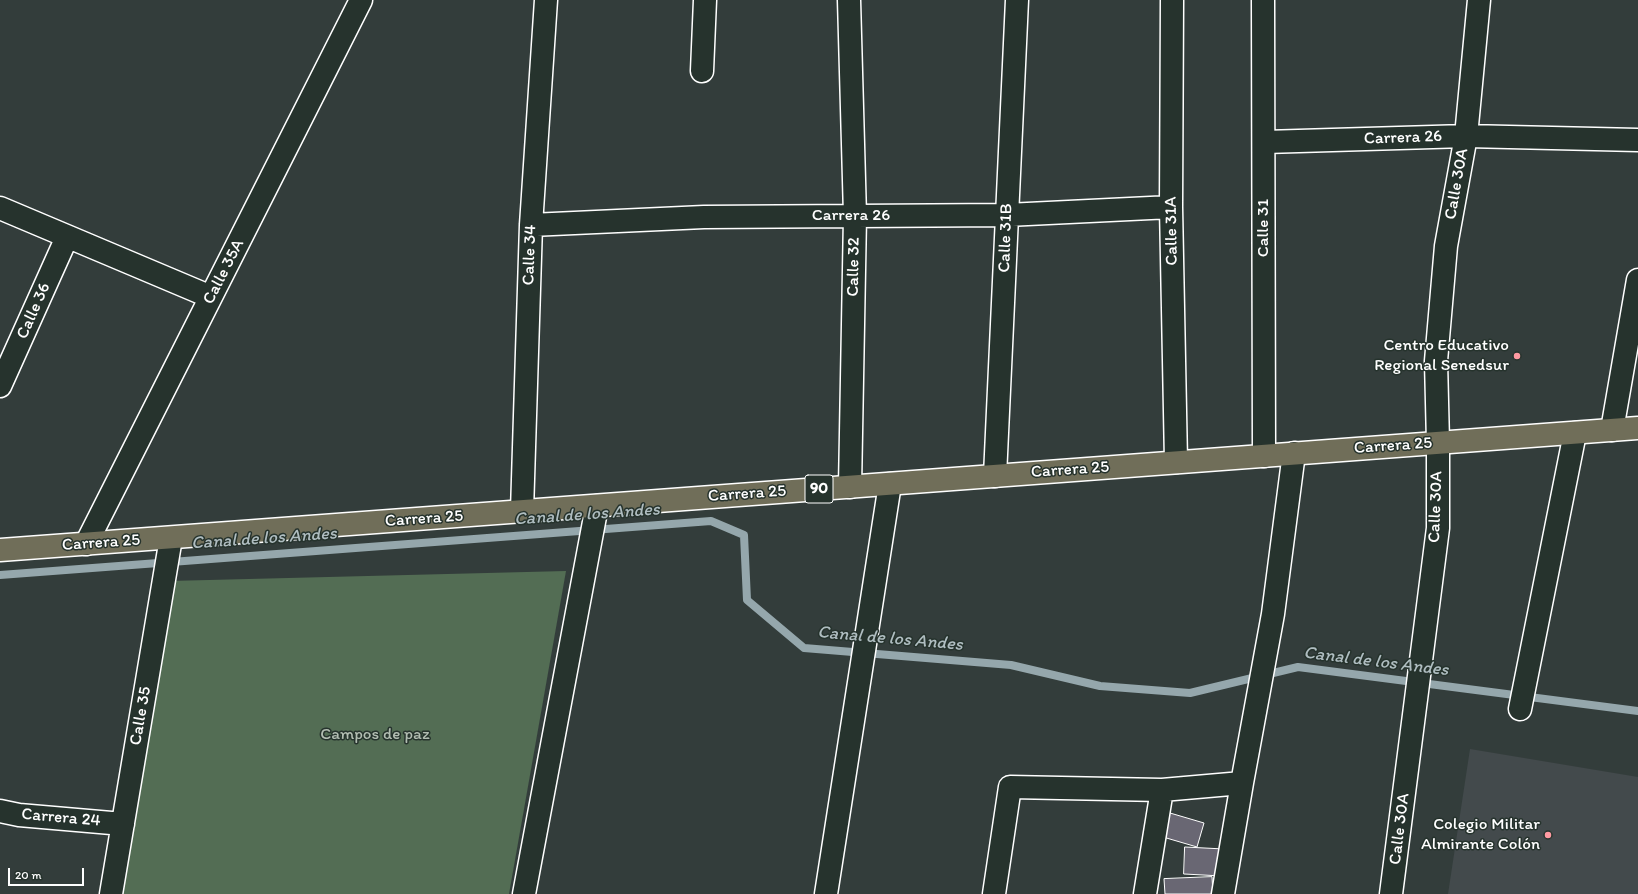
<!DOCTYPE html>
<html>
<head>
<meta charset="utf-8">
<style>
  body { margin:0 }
  #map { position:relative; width:1638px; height:894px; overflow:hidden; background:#333d3b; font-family:Itim,sans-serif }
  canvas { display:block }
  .scale { position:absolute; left:8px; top:868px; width:76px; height:18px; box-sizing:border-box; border:2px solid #fff; border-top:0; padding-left:5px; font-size:12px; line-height:14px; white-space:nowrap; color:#fff; -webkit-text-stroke:3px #26332d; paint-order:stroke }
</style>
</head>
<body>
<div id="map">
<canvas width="1638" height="894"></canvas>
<div class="scale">20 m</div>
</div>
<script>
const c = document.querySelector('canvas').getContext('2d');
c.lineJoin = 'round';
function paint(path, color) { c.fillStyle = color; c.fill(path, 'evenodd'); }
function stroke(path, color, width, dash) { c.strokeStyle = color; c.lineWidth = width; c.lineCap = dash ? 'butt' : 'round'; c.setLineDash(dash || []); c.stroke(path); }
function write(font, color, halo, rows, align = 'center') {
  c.font = font + ' Itim,sans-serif'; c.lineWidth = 3; c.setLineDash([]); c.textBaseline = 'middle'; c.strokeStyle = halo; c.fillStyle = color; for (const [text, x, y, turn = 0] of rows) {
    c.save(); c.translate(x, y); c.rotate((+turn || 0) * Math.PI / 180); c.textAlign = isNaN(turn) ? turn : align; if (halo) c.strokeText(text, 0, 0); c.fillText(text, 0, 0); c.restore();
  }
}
paint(new Path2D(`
  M1470,749L1638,777V894H1448Z`), '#434a4c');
paint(new Path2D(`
  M566,571L509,894H116L169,581Z`), '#536d54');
stroke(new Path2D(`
  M0,575L711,521L744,535L747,600L804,648L1011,665L1100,686L1190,693L1298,667L1638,711`), '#95a7ac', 8);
const building = new Path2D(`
  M1170,813L1204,823L1197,847L1163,837Z
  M1185,847L1224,849L1222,876L1184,874Z
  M1212,877L1213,894H1165L1164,879Z`);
paint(building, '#696773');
stroke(building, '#fff', 1);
const minor = new Path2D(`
  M849,0L855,216L850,487
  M1172,0L1171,207L1176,462
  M1263,0L1264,456
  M702,71L705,0
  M1265,142L1466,136L1638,140
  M0,208L211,297
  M531,225L704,217L1007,215L1171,207
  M0,386L67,237
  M1612,430L1638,280
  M995,476L1017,0
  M522,511L531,225L546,0
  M86,544L361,0
  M1520,709L1575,433
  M0,811L19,815L123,824
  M111,894L171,538
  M524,894L597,506
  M826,894L890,484
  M994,894L1010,787L1162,790L1242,783
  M1145,894L1162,790
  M1223,894L1242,783L1273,614L1294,453
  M1391,894L1438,528V443L1436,361L1446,246L1466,136L1479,0`);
const major = new Path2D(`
  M0,550L1638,428`);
stroke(minor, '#fff', 25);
stroke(major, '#fff', 25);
stroke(minor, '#26332d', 22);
stroke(major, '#706e59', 22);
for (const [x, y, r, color] of [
  [1517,356,4,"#ff9aa2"],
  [1548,835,4,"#ff9aa2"]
]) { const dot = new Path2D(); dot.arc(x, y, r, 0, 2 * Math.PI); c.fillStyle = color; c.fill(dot); stroke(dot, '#26332d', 1.5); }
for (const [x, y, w] of [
  [819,489,28]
]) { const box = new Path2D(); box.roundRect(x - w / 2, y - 14, w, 28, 3); c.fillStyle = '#26332d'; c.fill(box); stroke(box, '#fff', 1); }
write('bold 16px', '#fff', null, [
  ["90",819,489]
]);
write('17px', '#fff', '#26332d', [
  ["Carrera 26",1403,138,-2],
  ["Calle 30A",1457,184,-80],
  ["Carrera 26",851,216],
  ["Calle 31",1264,228,-90],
  ["Calle 31A",1172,231,-91],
  ["Calle 31B",1006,238,-88],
  ["Calle 34",530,255,-88],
  ["Calle 32",854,267,-89],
  ["Calle 35A",224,272,-63],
  ["Calle 36",34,311,-66],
  ["Carrera 25",1393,446,-4],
  ["Carrera 25",1070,470,-4],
  ["Carrera 25",747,494,-4],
  ["Calle 30A",1436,507,-88],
  ["Carrera 25",424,519,-4],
  ["Carrera 25",101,543,-4],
  ["Calle 35",141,716,-80],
  ["Carrera 24",61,818,5],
  ["Calle 30A",1400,829,-83]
]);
write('17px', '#fff', '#26332d', [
  ["Centro Educativo",1509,346],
  ["Regional Senedsur",1509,366],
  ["Colegio Militar",1540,825],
  ["Almirante Colón",1540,845]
], 'right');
write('17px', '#b2bdb2', '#26332d', [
  ["Campos de paz",375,735]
]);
write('italic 18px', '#afbdc0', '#26332d', [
  ["Canal de los Andes",587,515,-4],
  ["Canal de los Andes",264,539,-4],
  ["Canal de los Andes",890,639,5],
  ["Canal de los Andes",1376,662,7]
]);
</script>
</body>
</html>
